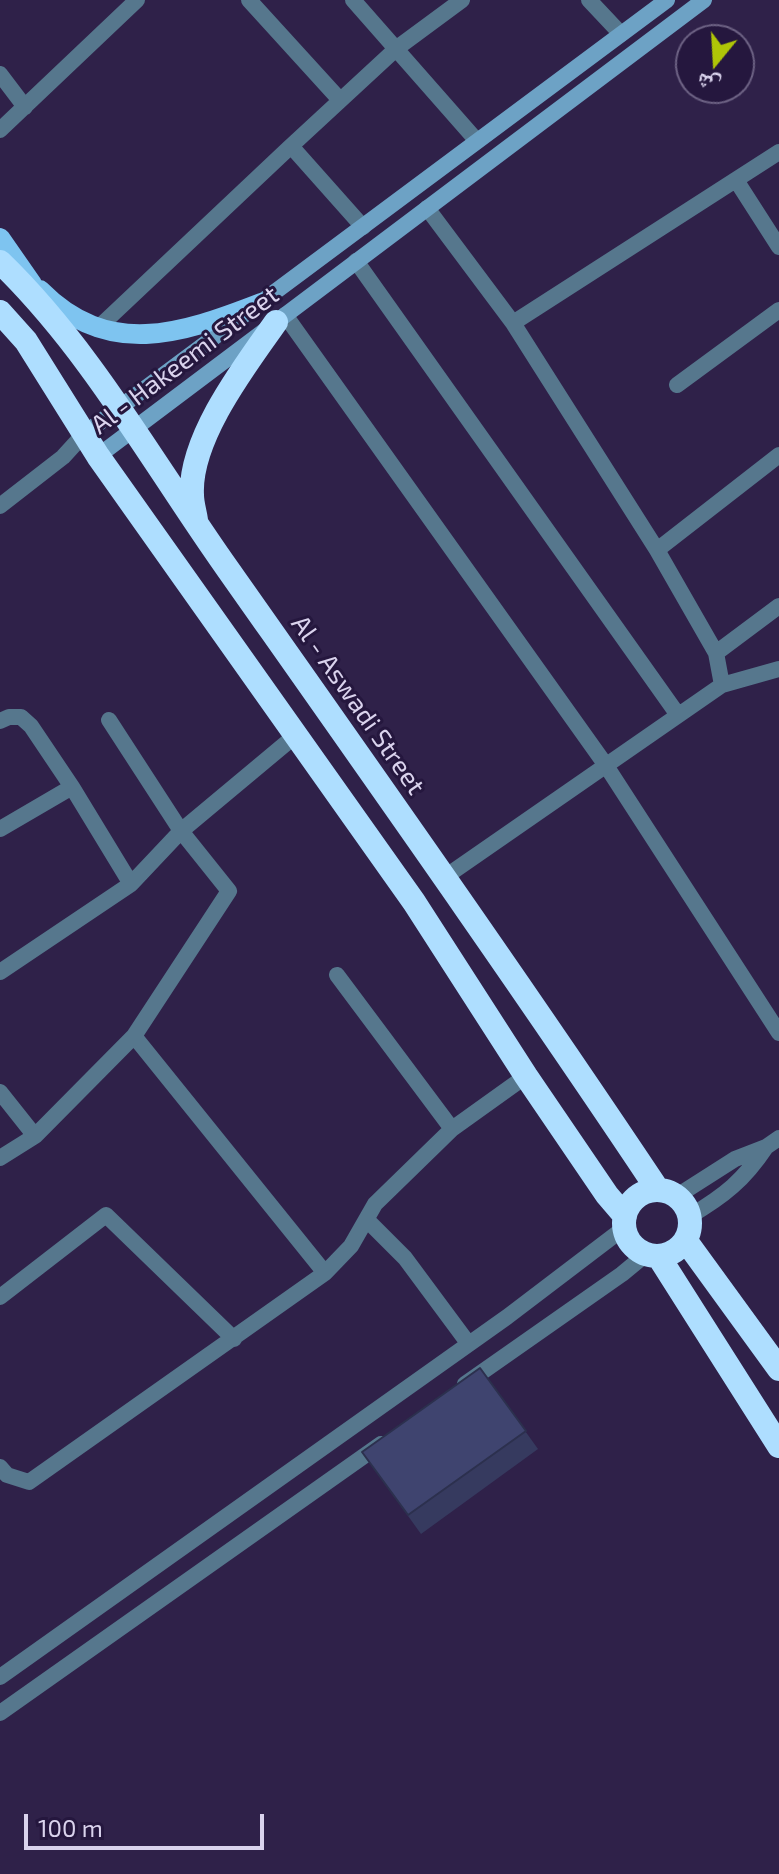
<!DOCTYPE html>
<html>
<head>
<meta charset="utf-8">
<style>
  body { margin:0 }
  #map { position:relative; width:779px; height:1874px; overflow:hidden; background:#2f2149; font-family:"Exo 2","Noto Naskh Arabic",sans-serif }
  canvas { display:block }
  .north { position:absolute; left:675px; top:24px; width:80px; height:80px; box-sizing:border-box; background:#25173e; border:2px solid #6d6284; border-radius:50%; rotate:198deg; font-size:22px; font-weight:700; line-height:32px; text-align:center; color:#dad3ed }
  .north::after { content:''; display:block; margin:auto; width:28px; height:36px; background:#afc507; clip-path:polygon(50% 0,100% 100%,50% 72%,0 100%) }
  .scale { position:absolute; left:24px; top:1814px; width:240px; height:36px; box-sizing:border-box; border:4px solid #dad3ed; border-top:0; padding-left:10px; font-size:24px; line-height:28px; white-space:nowrap; color:#dad3ed; -webkit-text-stroke:6px #25173e; paint-order:stroke }
</style>
</head>
<body>
<div id="map">
<canvas width="779" height="1874"></canvas>
<div class="north">ش</div>
<div class="scale">100 m</div>
</div>
<script>
const c = document.querySelector('canvas').getContext('2d');
c.lineJoin = 'round';
function stroke(path, color, width, dash) { c.strokeStyle = color; c.lineWidth = width; c.lineCap = dash ? 'butt' : 'round'; c.setLineDash(dash || []); c.stroke(path); }
function paint(path, color) { c.fillStyle = color; c.fill(path, 'evenodd'); }
function write(font, color, halo, rows, align = 'center') {
  c.font = font + ' "Exo 2",sans-serif'; c.lineWidth = 6; c.setLineDash([]); c.textBaseline = 'middle'; c.strokeStyle = halo; c.fillStyle = color; for (const [text, x, y, turn = 0] of rows) {
    c.save(); c.translate(x, y); c.rotate((+turn || 0) * Math.PI / 180); c.textAlign = isNaN(turn) ? turn : align; if (halo) c.strokeText(text, 0, 0); c.fillText(text, 0, 0); c.restore();
  }
}
stroke(new Path2D(`
  M249,0L340,100
  M353,0L477,141
  M589,0L621,34
  M0,74L25,107
  M0,130L137,0
  M291,146L397,48L462,0
  M736,180L779,247
  M427,208L513,323L779,152
  M356,261L678,715
  M285,315L605,764L779,1033
  M513,323L657,550L716,653L722,685
  M97,329L291,146L363,227
  M677,385L779,310
  M0,506L63,457L84,434
  M657,550L779,455
  M716,653L779,606
  M0,721L9,717H21L31,726L72,787L131,884
  M0,829L72,787
  M445,877L722,685L779,669
  M0,972L131,884L181,831L296,735
  M337,975L452,1129L526,1076
  M134,1036L325,1273
  M0,1092L35,1136
  M0,1158L35,1136L134,1036L229,891L181,831L109,720
  M677,1196L735,1159L766,1147L779,1138
  M690,1216C724,1196 744,1180 766,1147
  M367,1220L405,1258L468,1343
  M0,1297L106,1215L234,1339
  M465,1384L622,1274L645,1255
  M0,1467L7,1475L29,1482L325,1273L351,1246L375,1204L452,1129
  M0,1677L507,1317L624,1228
  M0,1713L381,1444`), '#56778d', 16);
stroke(new Path2D(`
  M84,434L667,0
  M98,456L704,0`), '#6da2c5', 16);
stroke(new Path2D(`
  M0,238L32,284
  M40,290C108,359 181,334 261,303`), '#7ec4f0', 20);
stroke(new Path2D(`
  M0,262C91,350 154,465 227,568C372,774 518,980 658,1190
  M0,312L26,341L98,456L414,902L526,1076L607,1195L625,1216
  M196,520C195,512 192,504 192,495C189,439 244,367 276,322
  M624 1223a33 33 0 1 1 66 0a33 33 0 1 1-66 0Z
  M686,1241L779,1369
  M659,1257L779,1446`), '#aedeff', 24);
paint(new Path2D(`
  M480,1368L538,1449L421,1534L362,1452Z`), '#363a5f');
const building = new Path2D(`
  M480,1368L526,1431L408,1515L362,1452Z`);
paint(building, '#3f446f');
stroke(building, '#2c304e', 2);
write('26px', '#dad3ed', '#25173e', [
  ["Al - Hakeemi Street",185,360,-37],
  ["Al - Aswadi Street",358,705,55]
]);
</script>
</body>
</html>
